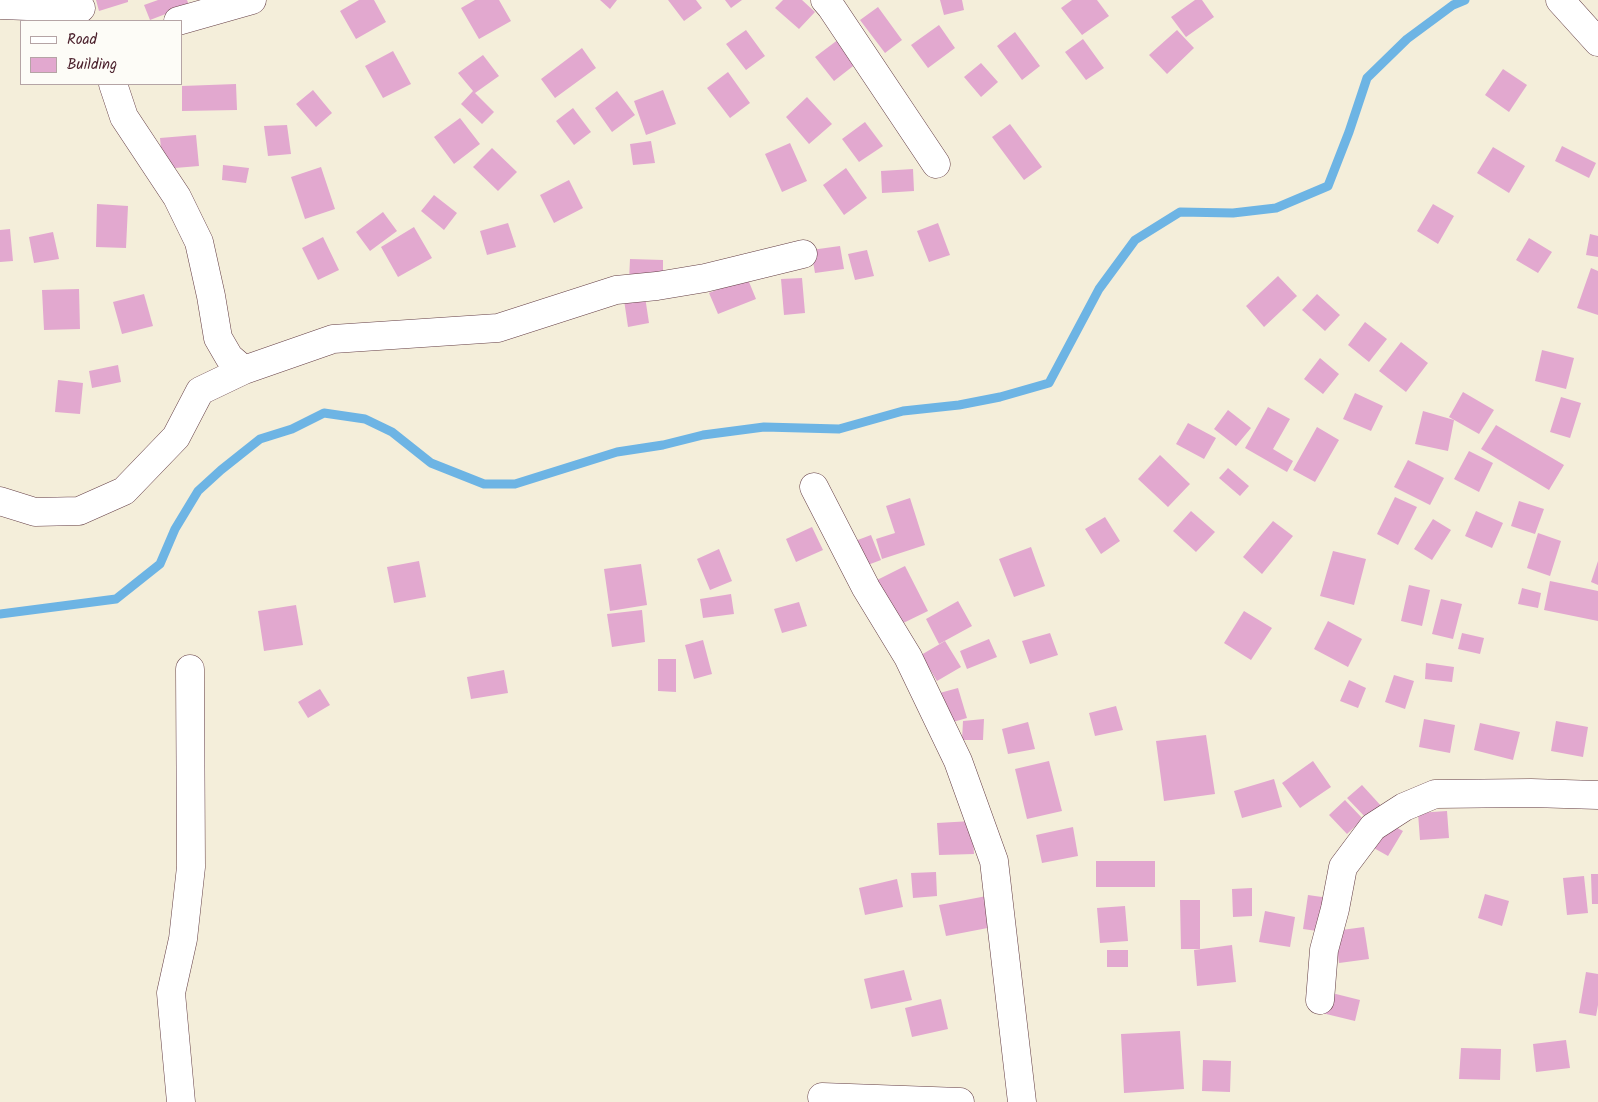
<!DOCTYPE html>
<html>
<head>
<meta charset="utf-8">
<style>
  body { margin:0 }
  #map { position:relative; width:1598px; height:1102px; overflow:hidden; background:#f4eeda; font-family:Kalam,sans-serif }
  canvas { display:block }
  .legend { position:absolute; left:20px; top:20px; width:162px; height:65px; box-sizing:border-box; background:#fdfcf7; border:1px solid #b5a4a5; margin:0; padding:6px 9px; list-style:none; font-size:15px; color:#4a1f2b }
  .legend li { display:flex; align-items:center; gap:10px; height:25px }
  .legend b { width:25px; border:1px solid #b5a4a5 }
</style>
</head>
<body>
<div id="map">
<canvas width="1598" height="1102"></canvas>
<ul class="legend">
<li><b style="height:6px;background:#fff"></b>Road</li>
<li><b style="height:14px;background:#e2a8cf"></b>Building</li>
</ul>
</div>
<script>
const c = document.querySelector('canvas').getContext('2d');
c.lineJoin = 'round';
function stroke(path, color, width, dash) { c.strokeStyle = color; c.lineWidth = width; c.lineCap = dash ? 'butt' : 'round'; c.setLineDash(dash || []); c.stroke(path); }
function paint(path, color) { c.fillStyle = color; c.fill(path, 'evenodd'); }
stroke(new Path2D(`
  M0,614L116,599L160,564L175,529L198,491L221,470L260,439L292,429L324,413L365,419L392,432L431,463L484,484H515L617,452L663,445L703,435L764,427L839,429L903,411L959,405L1000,397L1049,383L1099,289L1135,240L1180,212L1233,213L1276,208L1328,186L1349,132L1367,78L1407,39L1453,5L1465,0`), '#6db4e4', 9);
paint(new Path2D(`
  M96,0H128V2L99,11Z
  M158,0H187L189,5L150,20L144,5Z
  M359,0H374L386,22L356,39L340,11Z
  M475,0H499L511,21L479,39L461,8Z
  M600,0H617L610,9Z
  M668,0H696L702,8L684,21Z
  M725,0H742L731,8Z
  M783,0H802L815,12L799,29L775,8Z
  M940,0H962L964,10L944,15Z
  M1072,0H1097L1109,16L1082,35L1061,8Z
  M1195,0H1202L1214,17L1186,37L1171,17Z
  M878,7L902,40L885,53L860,20Z
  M939,25L955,48L928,68L911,45Z
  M746,30L765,56L746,70L726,44Z
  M1177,30L1194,48L1167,74L1149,55Z
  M1015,32L1040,66L1022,80L997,46Z
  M839,39L857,63L834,81L815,57Z
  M1083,39L1104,68L1086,80L1065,52Z
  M582,48L596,68L555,98L541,79Z
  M393,51L411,84L383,98L365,66Z
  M483,55L499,76L475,93L494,112L482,124L461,104L473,91L458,73Z
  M981,63L998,82L981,97L964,77Z
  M1503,69L1527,85L1509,112L1485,95Z
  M728,72L750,103L730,118L707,88Z
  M236,84L237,110L182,111V86Z
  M313,90L332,113L316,127L296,104Z
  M663,90L676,124L646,135L634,101Z
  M617,91L635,115L612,132L595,108Z
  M807,97L832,124L809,144L786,117Z
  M573,108L591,132L574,145L556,121Z
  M460,118L480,144L454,164L434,137Z
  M865,122L883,146L859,162L842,139Z
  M1010,124L1042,167L1024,180L992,137Z
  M287,125L291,154L268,156L264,126Z
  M196,135L199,166L163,169L160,138Z
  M651,141L655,163L633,165L630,144Z
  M790,143L807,181L782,192L765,154Z
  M1562,146L1596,163L1589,178L1555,161Z
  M1493,147L1525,166L1509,193L1477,173Z
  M492,148L517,172L498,191L473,167Z
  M223,165L249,168L246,183L222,180Z
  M321,167L335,209L305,219L291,177Z
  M846,168L867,198L844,215L823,185Z
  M913,169L914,191L882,193L881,171Z
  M569,180L583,208L554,223L540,195Z
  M434,195L457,213L444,230L421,211Z
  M97,204L128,206L126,248L96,247Z
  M1433,204L1454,216L1438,244L1417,231Z
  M383,212L397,231L370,251L356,232Z
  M508,223L516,247L487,255L480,231Z
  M938,223L950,255L929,262L917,231Z
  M414,227L432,258L398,277L381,247Z
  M10,229L13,261L0,262V230Z
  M53,232L59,259L34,263L29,237Z
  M1590,234L1598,236V257L1586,255Z
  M323,237L339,270L318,280L302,248Z
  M1529,238L1552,252L1538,273L1516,260Z
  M840,246L844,269L815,273L811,250Z
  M867,250L874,276L855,280L848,254Z
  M630,259L663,260V282L629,281Z
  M1591,268L1598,271V315L1577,308Z
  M1278,276L1297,296L1264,327L1246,306Z
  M747,277L756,299L718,314L709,293Z
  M802,278L805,313L784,315L781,279Z
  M79,289L80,329L44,330L42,290Z
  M644,290L649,323L628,327L623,293Z
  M144,294L153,326L122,334L113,302Z
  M1317,294L1340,315L1325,331L1302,310Z
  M1365,322L1387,339L1369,362L1348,345Z
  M1401,342L1428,363L1406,392L1379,371Z
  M1542,350L1574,358L1566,389L1535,381Z
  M1320,358L1339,374L1323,394L1304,379Z
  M118,365L121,382L92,388L89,371Z
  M58,380L83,383L80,414L55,412Z
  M1463,392L1494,410L1479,434L1449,417Z
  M1355,393L1383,406L1371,431L1343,419Z
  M1561,397L1581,403L1570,438L1550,432Z
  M1268,407L1290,419L1273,449L1293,461L1287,472L1245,448Z
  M1228,410L1251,428L1236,446L1214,429Z
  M1423,411L1454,420L1448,451L1415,444Z
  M1188,423L1216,438L1204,459L1176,444Z
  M1496,425L1564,465L1549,490L1481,449Z
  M1317,427L1339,440L1315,482L1293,470Z
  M1469,451L1493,463L1479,492L1454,479Z
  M1160,455L1190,484L1168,507L1138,479Z
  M1408,460L1444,478L1430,505L1394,487Z
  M1228,468L1249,486L1240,496L1219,478Z
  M1395,497L1417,507L1398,545L1377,534Z
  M910,498L925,545L882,559L876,539L895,533L886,506Z
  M1519,501L1544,509L1535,534L1511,526Z
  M1191,511L1215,532L1196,552L1173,531Z
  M1476,511L1503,523L1492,548L1465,536Z
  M1105,517L1120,541L1101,554L1085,529Z
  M1433,519L1451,530L1432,560L1414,549Z
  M1273,521L1293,536L1262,574L1243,557Z
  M812,527L823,550L796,562L786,539Z
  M1538,533L1561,541L1550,576L1527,568Z
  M871,535L881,560L857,569L847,544Z
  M1031,547L1045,586L1014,597L999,559Z
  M719,549L732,581L710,590L697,559Z
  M1333,551L1366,559L1354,605L1320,596Z
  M419,561L426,597L394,603L387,567Z
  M1598,561V585L1591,582Z
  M641,564L647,605L610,611L604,569Z
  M905,566L928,611L897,626L875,581Z
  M1550,581L1598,591V621L1544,610Z
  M1409,585L1430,590L1422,626L1401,621Z
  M1522,588L1541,593L1538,608L1518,604Z
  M731,594L734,614L703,618L700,599Z
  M1441,599L1462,604L1453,639L1432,634Z
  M958,601L972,626L939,644L926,619Z
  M799,602L807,626L782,633L774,609Z
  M296,605L303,645L264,651L258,611Z
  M642,610L645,642L612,647L607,614Z
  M1244,611L1272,628L1251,660L1224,643Z
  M1328,621L1362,639L1348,667L1314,649Z
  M1050,633L1058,655L1030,664L1022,641Z
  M1462,633L1484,638L1480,654L1458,649Z
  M989,639L997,657L967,669L960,651Z
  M703,640L712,674L694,679L685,645Z
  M945,641L961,667L937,681L921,655Z
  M658,659H676V692L658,691Z
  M1426,663L1454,667L1452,682L1425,679Z
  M504,670L508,693L471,699L467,677Z
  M1394,675L1414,681L1405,709L1385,702Z
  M1349,680L1366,688L1358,708L1340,701Z
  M958,688L967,718L946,724L936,694Z
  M320,689L330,705L308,718L298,702Z
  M1116,706L1123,730L1095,736L1089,713Z
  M984,719L983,740H962L963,721Z
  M1424,719L1455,725L1450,753L1419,747Z
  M1556,721L1588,727L1583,757L1551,751Z
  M1028,722L1035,749L1008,754L1002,729Z
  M1480,723L1520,732L1513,760L1474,750Z
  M1206,735L1215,794L1164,801L1156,741Z
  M1049,761L1062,811L1027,819L1015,769Z
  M1313,761L1331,787L1300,808L1282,783Z
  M1274,779L1282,807L1242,818L1234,791Z
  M1362,785L1383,808L1369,821L1347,798Z
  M1345,800L1363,819L1347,834L1329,815Z
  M1447,811L1449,838L1420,840L1418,813Z
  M972,821L974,854L939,855L937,823Z
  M1386,822L1403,831L1388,856L1372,847Z
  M1073,827L1078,856L1042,863L1036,835Z
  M1096,861H1155V887H1096Z
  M936,872L937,896L913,898L911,873Z
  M1591,874H1598V904H1592Z
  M1584,876L1588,913L1567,915L1563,878Z
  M897,879L903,907L865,915L859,888Z
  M1252,888V916L1233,917L1232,889Z
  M1485,894L1509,901L1502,926L1478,918Z
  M992,895L998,926L946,936L939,905Z
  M1308,895L1329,898L1324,932L1303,929Z
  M1180,900H1200V949H1181Z
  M1125,906L1128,941L1100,943L1097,908Z
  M1265,911L1295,917L1290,947L1259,942Z
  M1364,927L1369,959L1339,963L1334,931Z
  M1232,945L1236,982L1197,986L1194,950Z
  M1107,950H1128V967H1107Z
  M904,970L912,1000L871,1009L864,979Z
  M1586,972L1598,974V1005L1596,1016L1579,1013Z
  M1328,992L1360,1000L1355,1021L1322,1013Z
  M941,999L948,1029L912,1037L905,1008Z
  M1180,1031L1184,1089L1124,1093L1121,1034Z
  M1566,1040L1570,1068L1536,1072L1533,1044Z
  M1461,1048L1501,1049L1500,1080L1459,1079Z
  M1203,1060L1231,1061L1230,1092L1202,1091Z`), '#e2a8cf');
const minor = new Path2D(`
  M825,0L831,7L936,164
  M1560,0L1598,42
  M0,5L81,8
  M178,21L252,0
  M113,84L124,117L177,197L199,242L211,296L218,338L229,357L244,370
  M814,487L866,588L908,657L958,761L994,861L1022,1102
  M0,501L35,512L79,511L124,491L176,437L200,391L244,370L333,339L498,328L616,290L657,286L705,278L803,254
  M1320,1000L1324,950L1335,909L1343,867L1373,827L1404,807L1435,794L1531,793L1598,795
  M822,1097L960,1102
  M181,1102L171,993L183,939L191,867L190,669`);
stroke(minor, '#643e45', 29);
stroke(minor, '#fff', 28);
</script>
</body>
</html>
